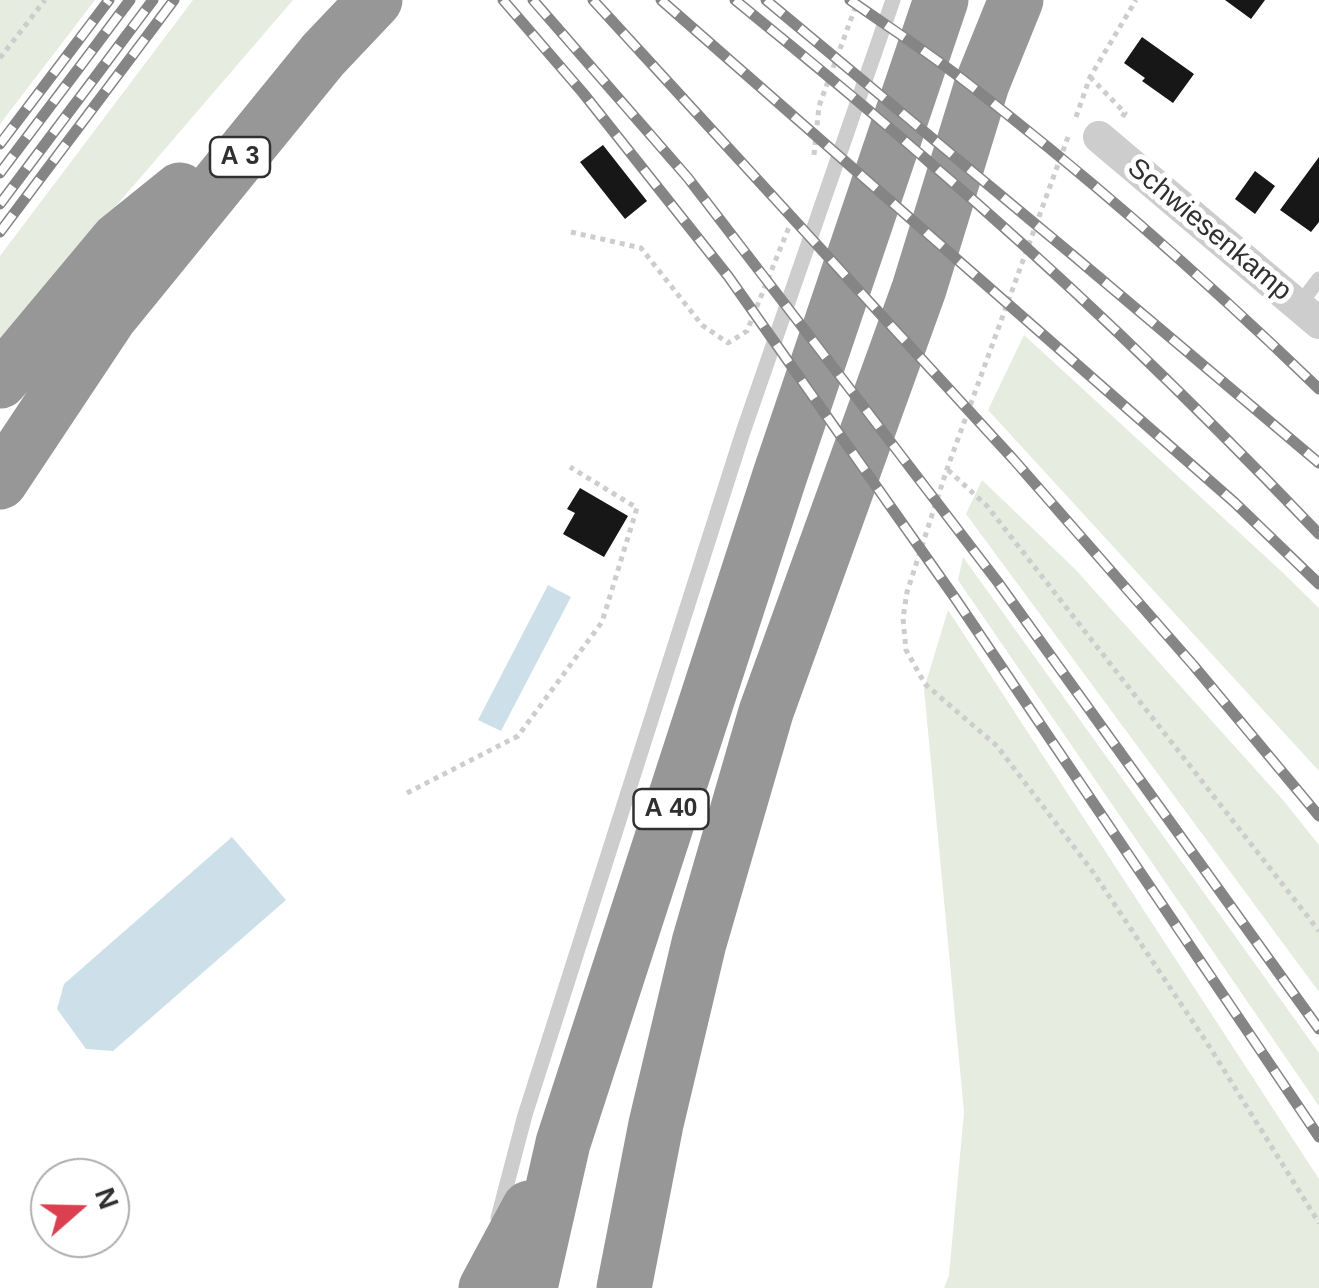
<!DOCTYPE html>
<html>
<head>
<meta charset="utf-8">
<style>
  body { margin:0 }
  #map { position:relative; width:1319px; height:1288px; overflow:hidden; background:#fff; font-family:Helvetica,sans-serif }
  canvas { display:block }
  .north { position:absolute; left:30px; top:1158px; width:100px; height:100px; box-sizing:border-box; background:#fff; border:2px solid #acacac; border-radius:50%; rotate:70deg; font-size:28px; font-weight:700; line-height:40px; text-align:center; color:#303030 }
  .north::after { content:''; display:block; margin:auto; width:35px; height:45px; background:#da4050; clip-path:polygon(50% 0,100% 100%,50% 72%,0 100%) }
</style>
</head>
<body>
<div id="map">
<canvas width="1319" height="1288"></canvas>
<div class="north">N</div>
</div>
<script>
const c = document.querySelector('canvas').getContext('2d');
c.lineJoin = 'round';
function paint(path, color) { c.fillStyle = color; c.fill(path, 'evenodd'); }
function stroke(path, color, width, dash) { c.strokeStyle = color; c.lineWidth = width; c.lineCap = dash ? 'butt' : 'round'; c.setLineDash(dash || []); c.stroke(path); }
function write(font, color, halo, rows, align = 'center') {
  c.font = font + ' Helvetica,sans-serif'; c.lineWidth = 10; c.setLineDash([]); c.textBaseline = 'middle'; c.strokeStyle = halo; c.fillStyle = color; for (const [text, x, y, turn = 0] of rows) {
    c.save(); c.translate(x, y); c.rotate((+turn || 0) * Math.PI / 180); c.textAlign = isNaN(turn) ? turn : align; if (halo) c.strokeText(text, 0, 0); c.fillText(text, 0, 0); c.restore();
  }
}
paint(new Path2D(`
  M0,0H95L0,124Z
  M193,0H293L0,341V256Z
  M1024,335L1280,570L1319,608V771L988,410Z
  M982,480L1075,569L1283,800L1319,845V992L966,514Z
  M963,557L1319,1053V1106L958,580Z
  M948,610L1319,1179V1288H944L949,1275L964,1112L924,689Z`), '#e6ecdf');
paint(new Path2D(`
  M548,585L571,597L501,731L478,720Z
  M232,837L286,900L113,1051L86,1049L57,1009L64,984Z`), '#cde0ea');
paint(new Path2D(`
  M1225,0H1265L1251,19Z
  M1142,37L1194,74L1173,103L1142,81L1145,78L1124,63Z
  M603,145L647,201L625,219L580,162Z
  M1319,157V222L1311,232L1280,210Z
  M1255,171L1275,186L1255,214L1235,199Z
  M580,488L628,516L604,557L563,534L575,513L567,509Z`), '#171717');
stroke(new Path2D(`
  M0,58L45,0
  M1090,77L1125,113L1121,119
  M1076,117L1090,77L1136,0
  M1068,137L947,469L907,592L903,618L906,650L925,684L997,746L1093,872L1209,1046L1319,1223
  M814,155L819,106L858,0
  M571,232L641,248L702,325L728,343L747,331L789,227
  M948,470L987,506L1319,931
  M407,793L518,736L602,622L637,508L570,467`), '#cdcdcd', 5, [5, 5]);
stroke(new Path2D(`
  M1299,305L1319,279
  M498,1218L525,1115L743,432L893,0`), '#cdcdcd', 15);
stroke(new Path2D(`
  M1099,137L1319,323`), '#cdcdcd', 32);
stroke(new Path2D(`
  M0,381L118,240L180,190
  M0,482L109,318L323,55L375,0
  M486,1288L529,1208
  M530,1288L563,1143L780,475L941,0
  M624,1288L656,1124L699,943L766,712L919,289L982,84L1016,0`), '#979797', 55);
const rail = new Path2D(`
  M503,0L583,93L728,276L955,598L1319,1137
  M533,0L688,178L860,402L997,581L1319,1029
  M593,0L1014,460L1194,666L1319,816
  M661,0L1234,502L1319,584
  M735,0C800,53 865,106 928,161C1065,278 1195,404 1319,534
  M766,0L1075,257L1319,463
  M850,0C887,26 926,51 962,79C1087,175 1205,279 1319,389
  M0,144L109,0
  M0,173L130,0
  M0,204L153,0
  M0,232L174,0`);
stroke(rail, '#858585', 11);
stroke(rail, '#fff', 8, [22]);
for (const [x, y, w] of [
  [240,157,60],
  [671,809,75]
]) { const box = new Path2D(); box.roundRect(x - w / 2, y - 20, w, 40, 8); c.fillStyle = '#fff'; c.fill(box); stroke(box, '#303030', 2.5); }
write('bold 25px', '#303030', null, [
  ["A 3",240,157],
  ["A 40",671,809]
]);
write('28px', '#303030', '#fff', [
  ["Schwiesenkamp",1209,230,40]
]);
</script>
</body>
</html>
